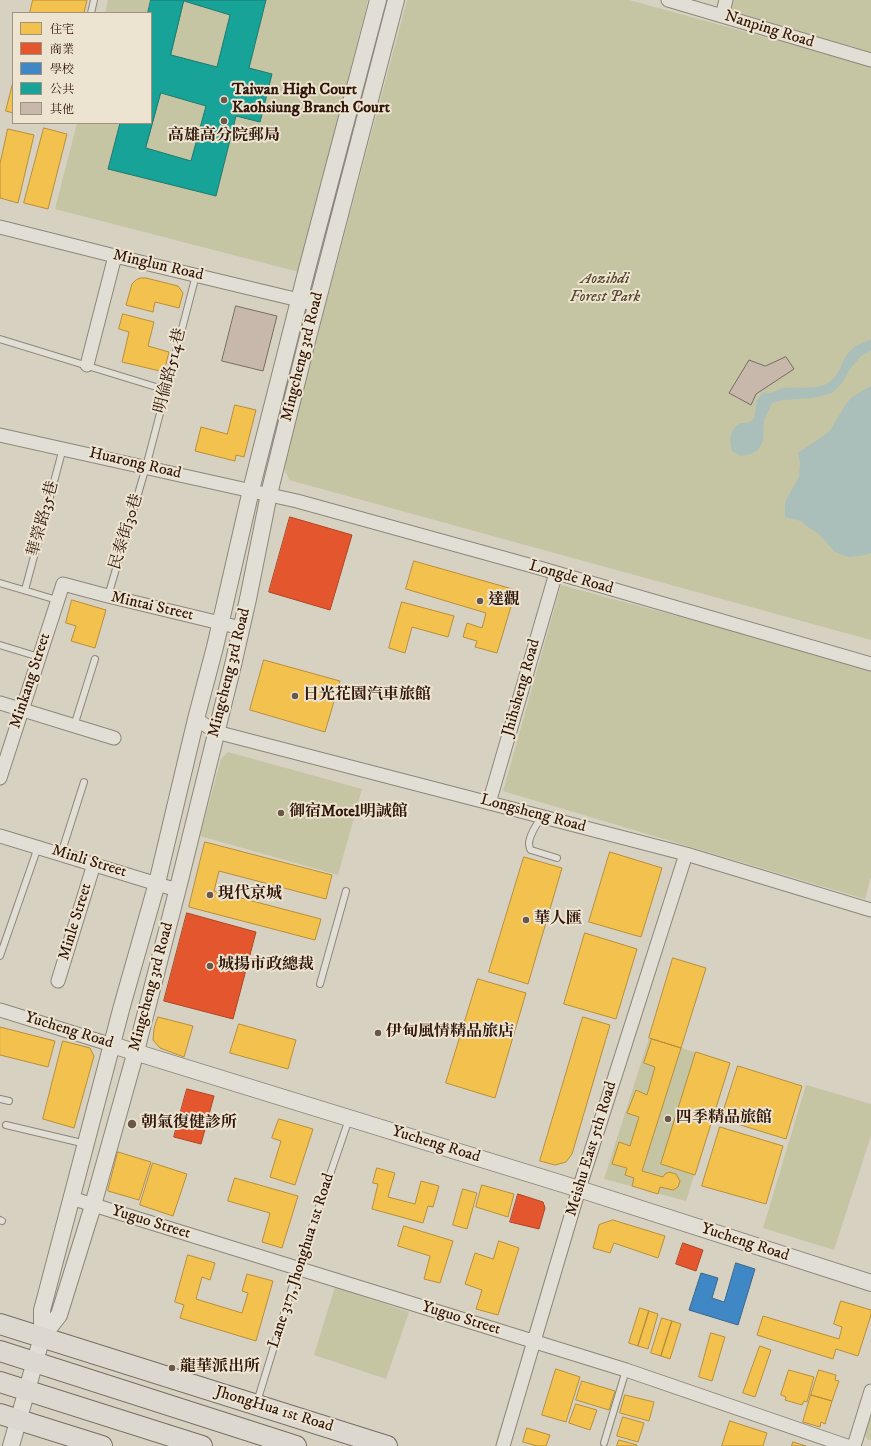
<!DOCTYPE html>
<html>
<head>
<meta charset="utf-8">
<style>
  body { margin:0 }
  #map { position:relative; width:871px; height:1446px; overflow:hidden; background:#d7d1c1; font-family:"IM FELL DW Pica","Noto Serif TC",serif }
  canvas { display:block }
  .legend { position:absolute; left:12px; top:12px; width:140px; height:112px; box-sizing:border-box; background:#ece4d0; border:1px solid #a19280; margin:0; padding:5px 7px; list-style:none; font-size:12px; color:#311609 }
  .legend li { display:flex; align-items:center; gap:8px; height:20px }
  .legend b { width:20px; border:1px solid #a19280 }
</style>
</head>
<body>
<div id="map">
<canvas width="871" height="1446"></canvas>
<ul class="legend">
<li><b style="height:11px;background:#f2c14e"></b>住宅</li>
<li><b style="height:11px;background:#e4572e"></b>商業</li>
<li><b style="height:11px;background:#3f88c5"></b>學校</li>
<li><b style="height:11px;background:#17a398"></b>公共</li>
<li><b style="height:11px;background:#c8b8ac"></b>其他</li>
</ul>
</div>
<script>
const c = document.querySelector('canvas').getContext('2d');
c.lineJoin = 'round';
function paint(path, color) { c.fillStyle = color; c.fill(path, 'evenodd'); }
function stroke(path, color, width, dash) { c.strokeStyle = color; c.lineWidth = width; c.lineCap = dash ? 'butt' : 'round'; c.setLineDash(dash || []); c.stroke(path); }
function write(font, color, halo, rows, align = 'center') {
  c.font = font + ' "IM FELL DW Pica","Noto Serif TC",serif'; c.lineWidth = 4; c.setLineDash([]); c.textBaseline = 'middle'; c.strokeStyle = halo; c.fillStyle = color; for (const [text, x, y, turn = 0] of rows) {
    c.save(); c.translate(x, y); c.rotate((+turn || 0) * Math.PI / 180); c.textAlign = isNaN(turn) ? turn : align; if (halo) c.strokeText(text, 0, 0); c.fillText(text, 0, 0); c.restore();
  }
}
paint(new Path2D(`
  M108,0H368L299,272L55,209L77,123H151V13H105Z
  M407,0H629L871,66V640L289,480L283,465Z
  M728,0H871V54L724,14Z
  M561,585L871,668V877L865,899L503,791Z
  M228,752L362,789L338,875L200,836L221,759Z
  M649,1038L730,1063L686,1201L604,1179Z
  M806,1085L871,1104V1136L834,1250L763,1228Z
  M335,1287L409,1312L386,1379L314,1355Z
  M871,1405V1440H868L863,1433Z`), '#c5c5a4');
paint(new Path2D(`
  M871,339V351L861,356L850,369L842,383L832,393L813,398L783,400L772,403L764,420L763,441L758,450L751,454L741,456L732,451C729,440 729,431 740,423H747L754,419L757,400L764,392C774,395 776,389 784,388C798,386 812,390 824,385C840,379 840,362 850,351C856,343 864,344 871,339Z
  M871,386V553L866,555L848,557L835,552L818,533L808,527L801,521L785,517V502L799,477L800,463L798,453L829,432L846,404L852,397Z`), '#aabeba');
const homes = new Path2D(`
  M33,0H87L84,13H30Z
  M13,82V113L6,111Z
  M44,128L67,134L48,209L24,203Z
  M8,129L34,135L18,203L0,198V164Z
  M141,278H146L178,286L183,293L179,308L155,302L153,312L126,305L132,284L136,280Z
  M123,314L154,322L148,346L169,352L164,372L122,362L129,332L119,329Z
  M235,405L256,410L244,457L236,455L235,461L195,451L201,427L227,434Z
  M414,561L516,590L497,653L475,647L477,641L463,637L467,623L482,628L486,613L406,589Z
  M72,600L106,610L95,648L71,641L76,626L66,623Z
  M402,602L454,616L448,637L412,627L405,653L389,648Z
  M264,660L340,681L325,732L250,710Z
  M205,842L332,875L326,899L219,871L214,891L321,919L315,940L189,907Z
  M610,852L662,868L641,937L589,922Z
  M524,857L562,868L528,984L489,972Z
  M585,933L637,949L616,1019L564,1004Z
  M673,958L706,968L681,1048L649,1038Z
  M478,979L526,993L495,1098L446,1083Z
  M158,1017L193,1026L184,1057L160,1048L153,1040L154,1029Z
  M583,1017L610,1025L572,1154L566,1162L555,1165L540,1161Z
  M239,1024L296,1040L288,1069L230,1053Z
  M0,1027L55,1041L48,1067L0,1055Z
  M652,1039L681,1048L642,1171L663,1177L665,1174L669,1172L676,1174L680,1181L678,1187L673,1190L660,1187L658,1194L632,1186L634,1178L625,1175L627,1168L612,1164L619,1142L630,1146L639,1117L627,1113L636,1090L647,1095L655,1067L644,1063Z
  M63,1041L90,1048L94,1056L74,1128L43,1119Z
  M696,1052L730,1063L695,1175L661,1164Z
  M738,1066L802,1086L786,1139L721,1119Z
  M279,1119L313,1129L295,1185L270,1177L281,1141L272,1138Z
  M720,1127L783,1146L766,1204L702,1186Z
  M118,1152L151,1162L139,1200L108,1191Z
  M153,1163L187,1174L173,1216L140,1205Z
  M377,1168L395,1173L388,1197L415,1204L421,1181L439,1186L433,1207L428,1206L423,1223L372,1209L378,1184L373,1183Z
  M235,1178L298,1196L282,1248L262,1242L270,1213L228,1201Z
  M482,1185L514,1194L508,1217L476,1207Z
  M463,1189L477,1193L467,1229L453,1225Z
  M613,1220L665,1236L658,1258L614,1243L610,1253L593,1248L599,1225Z
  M404,1226L453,1241L440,1283L424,1279L430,1256L398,1246Z
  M499,1241L519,1248L498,1315L476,1309L482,1290L465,1284L475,1253L493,1259Z
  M188,1255L215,1263L210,1280L202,1277L196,1299L242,1313L248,1293L242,1291L247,1274L273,1281L256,1341L180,1318L184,1305L175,1302Z
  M841,1301L871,1310V1315L858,1356L836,1349L833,1359L757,1335L763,1316L839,1339L842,1327L834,1324Z
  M640,1308L649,1311L638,1346L629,1343Z
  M649,1311L658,1314L648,1349L638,1346Z
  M662,1318L672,1321L661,1356L651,1353Z
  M672,1321L681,1324L670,1359L661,1356Z
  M711,1333L725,1337L712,1381L699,1377Z
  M760,1346L771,1350L755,1397L743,1393Z
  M556,1369L580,1377L566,1422L542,1415Z
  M789,1370L814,1377L807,1402L804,1401L802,1405L785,1400L786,1397L781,1395Z
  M819,1370L836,1375L835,1380L839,1381L832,1401L811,1395Z
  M582,1381L615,1391L609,1410L576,1400Z
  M625,1395L654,1402L649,1421L620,1413Z
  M811,1395L832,1401L825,1424L821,1422L820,1427L803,1422Z
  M576,1404L597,1410L590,1430L569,1423Z
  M623,1417L644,1423L638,1442L617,1436Z
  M730,1421L767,1433L763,1446H722Z
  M527,1428L550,1435L546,1446H537L523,1442Z
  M619,1440L637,1445V1446H617Z
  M793,1442L806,1446H792Z`);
paint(homes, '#f2c14e');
stroke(homes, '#b88e39', 1);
const shops = new Path2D(`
  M290,517L352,535L330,610L269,592Z
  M187,913L256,932L233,1019L164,1001Z
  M187,1089L214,1096L201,1144L174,1137Z
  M518,1194L543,1202L545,1208L539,1229L510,1222Z
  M683,1243L703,1250L696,1271L676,1264Z`);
paint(shops, '#e4572e');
stroke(shops, '#ae4423', 1);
const schools = new Path2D(`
  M736,1263L755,1269L738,1325L689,1310L701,1273L718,1278L712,1298L724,1302Z`);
paint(schools, '#3f88c5');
stroke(schools, '#3b668d', 1);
const public = new Path2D(`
  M151,0H266L249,68L272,74L260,122L236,116L216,196L108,169L120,123H151V13H148ZM184,1L230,15L217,67L171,55ZM161,93L206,106L191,161L146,148Z`);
paint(public, '#17a398');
stroke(public, '#1f796d', 1);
const building = new Path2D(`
  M236,306L277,316L263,371L222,361Z
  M786,357L794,369L756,394L751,405L729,393L749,360L765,366Z`);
paint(building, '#c8b8ac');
stroke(building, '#756d63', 1);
const service = new Path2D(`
  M91,13L94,0
  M0,339L166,390
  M0,583L57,600
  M25,590L63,448
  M108,596L146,467L196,275
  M0,645L39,657
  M74,726L95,659
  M543,818C537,821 529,837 529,844C529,845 530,850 531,850L557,858
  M61,854L84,782
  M0,956L38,847
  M320,984L346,891
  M0,1099L9,1101
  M6,1125L86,1144
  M0,1220L2,1221
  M257,1402L298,1268L349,1119
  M604,1443L626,1370`);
const minor = new Path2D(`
  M668,0L871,60
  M722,16L726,0
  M0,227L115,256L299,300L316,305
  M87,365L115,256
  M0,435L297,501L536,567L871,664
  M0,703L114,738
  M196,719L216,732L686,854L871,910
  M0,778L63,584L108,596L241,628
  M489,803L556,573
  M0,836L177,890
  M58,981L94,864
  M0,1010L112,1045
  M71,1198L626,1370L847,1446
  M503,1446L579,1189L686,854
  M854,1446L871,1391`);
const tertiary = new Path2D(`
  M112,1045L579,1189L871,1283
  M42,1337L59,1315L91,1212L136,1051L179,884L233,665L248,599L269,494L307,341L396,0
  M11,1446L42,1337V1310L45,1299L122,1006L157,883L196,719L215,647L251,490L307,269L378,0`);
const primary = new Path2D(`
  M0,1324L387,1446
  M0,1351L296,1446
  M0,1382L202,1446
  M0,1414L102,1446`);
stroke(service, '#8d867b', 8);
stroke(minor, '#8d867b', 15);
stroke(tertiary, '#8d867b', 18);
stroke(primary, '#756d63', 22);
stroke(service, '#e1ded5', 6);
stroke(minor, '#e1ded5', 13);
stroke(tertiary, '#e1ded5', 16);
stroke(primary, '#dcd8cf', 20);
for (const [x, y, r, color] of [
  [224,100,4,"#6b5749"],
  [224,121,4,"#6b5749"],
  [480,601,4,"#6b5749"],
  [295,696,4,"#6b5749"],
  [281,813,4,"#6b5749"],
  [210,895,4,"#6b5749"],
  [526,920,4,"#6b5749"],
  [210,966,4,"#6b5749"],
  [378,1033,4,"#6b5749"],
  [668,1119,4,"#6b5749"],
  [132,1124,5,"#6b5749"],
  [172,1368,4,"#6b5749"]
]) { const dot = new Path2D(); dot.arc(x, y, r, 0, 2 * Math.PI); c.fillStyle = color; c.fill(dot); stroke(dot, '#ece4d0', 1.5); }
write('16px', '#311609', '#ece4d0', [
  ["Nanping Road",769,30,17],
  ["Minglun Road",158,266,13],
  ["Mingcheng 3rd Road",303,357,-76],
  ["明倫路514巷",171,371,-76],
  ["Huarong Road",135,464,13],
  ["華榮路35巷",44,519,-75],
  ["民泰街30巷",127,532,-73],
  ["Longde Road",571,578,16],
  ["Mintai Street",152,607,13],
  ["Mingcheng 3rd Road",230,673,-76],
  ["Minkang Street",31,681,-72],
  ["Jhihsheng Road",522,688,-74],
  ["Longsheng Road",533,814,15],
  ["Minli Street",89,862,17],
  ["Minle Street",76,922,-73],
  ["Mingcheng 3rd Road",152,987,-75],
  ["Yucheng Road",69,1031,17],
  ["Yucheng Road",436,1145,17],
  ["Meishu East 5th Road",592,1149,-73],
  ["Yuguo Street",151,1223,17],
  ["Yucheng Road",745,1243,18],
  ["Lane 317, Jhonghua 1st Road",302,1261,-72],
  ["Yuguo Street",461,1319,17],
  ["JhongHua 1st Road",274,1410,17]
]);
write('bold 16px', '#311609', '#ece4d0', [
  ["Taiwan High Court",232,91],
  ["Kaohsiung Branch Court",232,109],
  ["高雄高分院郵局",224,137,"center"],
  ["達觀",488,601],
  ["日光花園汽車旅館",303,696],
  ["御宿Motel明誠館",289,813],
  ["現代京城",218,895],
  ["華人匯",534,920],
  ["城揚市政總裁",218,966],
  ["伊甸風情精品旅店",386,1033],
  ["四季精品旅館",676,1119],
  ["朝氣復健診所",141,1124],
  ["龍華派出所",180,1368]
], 'left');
write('italic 16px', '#594830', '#ece4d0', [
  ["Aozihdi",605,280],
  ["Forest Park",605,298]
]);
</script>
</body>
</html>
